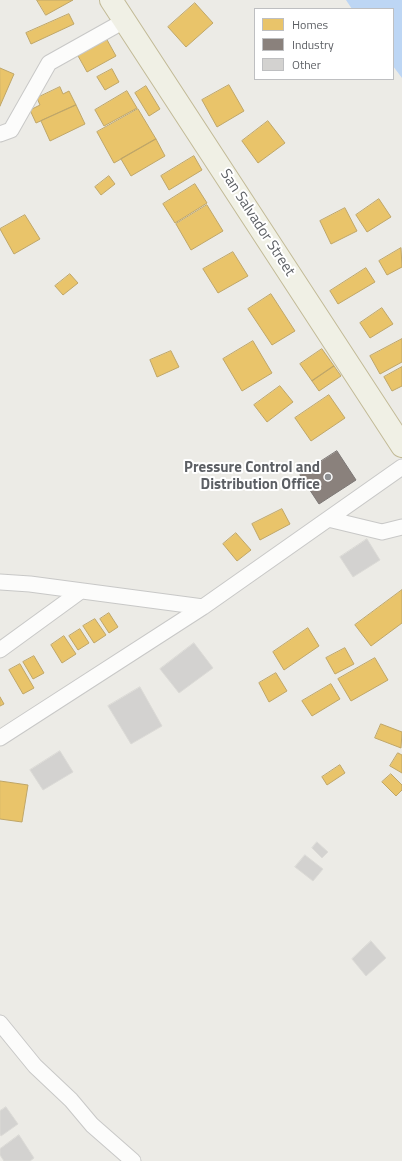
<!DOCTYPE html>
<html>
<head>
<meta charset="utf-8">
<style>
  body { margin:0 }
  #map { position:relative; width:402px; height:1161px; overflow:hidden; background:#ecebe6; font-family:"Titillium Web",sans-serif }
  canvas { display:block }
  .legend { position:absolute; left:254px; top:8px; width:140px; height:72px; box-sizing:border-box; background:#fff; border:1px solid #bebfc1; margin:0; padding:5px 7px; list-style:none; font-size:12px; color:#5c5f64 }
  .legend li { display:flex; align-items:center; gap:8px; height:20px }
  .legend b { width:20px; border:1px solid #bebfc1 }
</style>
</head>
<body>
<div id="map">
<canvas width="402" height="1161"></canvas>
<ul class="legend">
<li><b style="height:11px;background:#e9c46a"></b>Homes</li>
<li><b style="height:11px;background:#8a817c"></b>Industry</li>
<li><b style="height:11px;background:#d3d2d0"></b>Other</li>
</ul>
</div>
<script>
const c = document.querySelector('canvas').getContext('2d');
c.lineJoin = 'round';
function paint(path, color) { c.fillStyle = color; c.fill(path, 'evenodd'); }
function stroke(path, color, width, dash) { c.strokeStyle = color; c.lineWidth = width; c.lineCap = dash ? 'butt' : 'round'; c.setLineDash(dash || []); c.stroke(path); }
function write(font, color, halo, rows, align = 'center') {
  c.font = font + ' "Titillium Web",sans-serif'; c.lineWidth = 4; c.setLineDash([]); c.textBaseline = 'middle'; c.strokeStyle = halo; c.fillStyle = color; for (const [text, x, y, turn = 0] of rows) {
    c.save(); c.translate(x, y); c.rotate((+turn || 0) * Math.PI / 180); c.textAlign = isNaN(turn) ? turn : align; if (halo) c.strokeText(text, 0, 0); c.fillText(text, 0, 0); c.restore();
  }
}
paint(new Path2D(`
  M346,0H402V78L393,66V9H352Z`), '#bdd6f4');
const homes = new Path2D(`
  M37,0H73L46,15Z
  M195,3L213,23L186,47L168,27Z
  M69,14L74,24L31,44L26,33Z
  M106,38L116,56L87,72L77,54Z
  M0,68L14,74L0,106Z
  M112,69L119,82L105,90L97,77Z
  M229,85L244,111L217,127L202,100Z
  M146,86L160,109L149,116L135,93Z
  M60,87L63,94L69,91L76,105L36,123L30,110L40,105L37,98Z
  M127,91L137,108L104,126L95,110Z
  M76,105L85,124L50,141L41,121Z
  M138,109L156,139L114,163L97,132Z
  M268,121L285,143L258,163L242,141Z
  M156,139L165,156L131,176L121,159Z
  M194,156L202,170L169,190L161,176Z
  M109,176L115,184L101,195L95,187Z
  M195,184L207,203L175,223L163,204Z
  M379,199L391,217L367,232L356,215Z
  M207,205L223,231L191,250L176,224Z
  M345,208L357,231L331,244L320,221Z
  M25,215L40,239L14,254L0,229Z
  M401,248L402,267L387,275L379,261Z
  M233,252L248,276L218,293L203,269Z
  M366,268L375,282L338,304L330,291Z
  M70,274L78,283L63,295L55,286Z
  M271,294L295,331L272,345L248,309Z
  M382,308L393,324L370,338L360,323Z
  M402,339V362L380,374L370,356Z
  M253,341L272,373L242,391L223,359Z
  M322,349L334,366L312,381L300,364Z
  M171,351L179,367L157,377L150,360Z
  M334,366L341,376L319,391L312,381Z
  M402,367V386L392,391L384,377Z
  M280,386L293,402L267,422L254,405Z
  M329,395L345,418L311,441L295,418Z
  M282,509L290,524L260,540L252,524Z
  M236,533L251,550L237,561L223,544Z
  M402,590V623L371,646L355,625Z
  M109,613L118,627L109,633L100,619Z
  M95,619L106,635L94,643L83,626Z
  M308,628L319,646L284,670L273,652Z
  M80,629L89,643L78,650L69,636Z
  M64,636L76,654L62,663L51,645Z
  M345,648L354,664L335,674L326,658Z
  M34,656L44,673L33,679L23,662Z
  M375,658L388,680L351,701L338,679Z
  M20,664L34,688L23,694L9,670Z
  M276,673L287,691L269,702L259,683Z
  M331,684L340,699L312,716L302,701Z
  M0,697L4,704L0,706Z
  M381,724L402,732L401,748L375,738Z
  M398,753L402,755V773L390,766Z
  M340,765L345,773L327,785L322,777Z
  M391,774L402,785V790L396,796L382,782Z
  M0,781L28,785L22,822L0,819Z`);
paint(homes, '#e9c46a');
stroke(homes, '#bfa668', 1);
const industry = new Path2D(`
  M337,451L356,480L319,504L300,475Z`);
paint(industry, '#8a817c');
stroke(industry, '#7c7775', 1);
const building = new Path2D(`
  M367,539L380,560L353,577L340,557Z
  M194,643L213,668L179,693L160,669Z
  M140,687L162,726L131,744L108,706Z
  M60,751L73,772L43,790L30,770Z
  M317,842L328,852L322,858L312,848Z
  M305,855L323,869L313,881L295,867Z
  M371,941L386,958L366,976L352,959Z
  M6,1107L18,1124L1,1136L0,1134V1111Z
  M19,1135L34,1158L30,1161H4L0,1155V1149Z`);
paint(building, '#d3d2d0');
stroke(building, '#dbdad6', 1);
const minor = new Path2D(`
  M0,134L11,130L49,63L124,21
  M328,519L382,532L402,527
  M0,582L30,584L203,607L402,467
  M0,650L81,591
  M0,738L203,607
  M0,1023L35,1066L71,1100L92,1125L133,1161`);
const trunk = new Path2D(`
  M111,0L402,446`);
stroke(minor, '#c8c8c7', 17);
stroke(trunk, '#c2ba96', 24);
stroke(minor, '#fcfcfb', 15);
stroke(trunk, '#f0f0e5', 22);
for (const [x, y, r, color] of [
  [328,477,4,"#8e9092"]
]) { const dot = new Path2D(); dot.arc(x, y, r, 0, 2 * Math.PI); c.fillStyle = color; c.fill(dot); stroke(dot, '#fff', 1.5); }
write('15px', '#5c5f64', '#fff', [
  ["San Salvador Street",257,223,57]
]);
write('bold 15px', '#5c5f64', '#fff', [
  ["Pressure Control and",320,468],
  ["Distribution Office",320,485]
], 'right');
</script>
</body>
</html>
